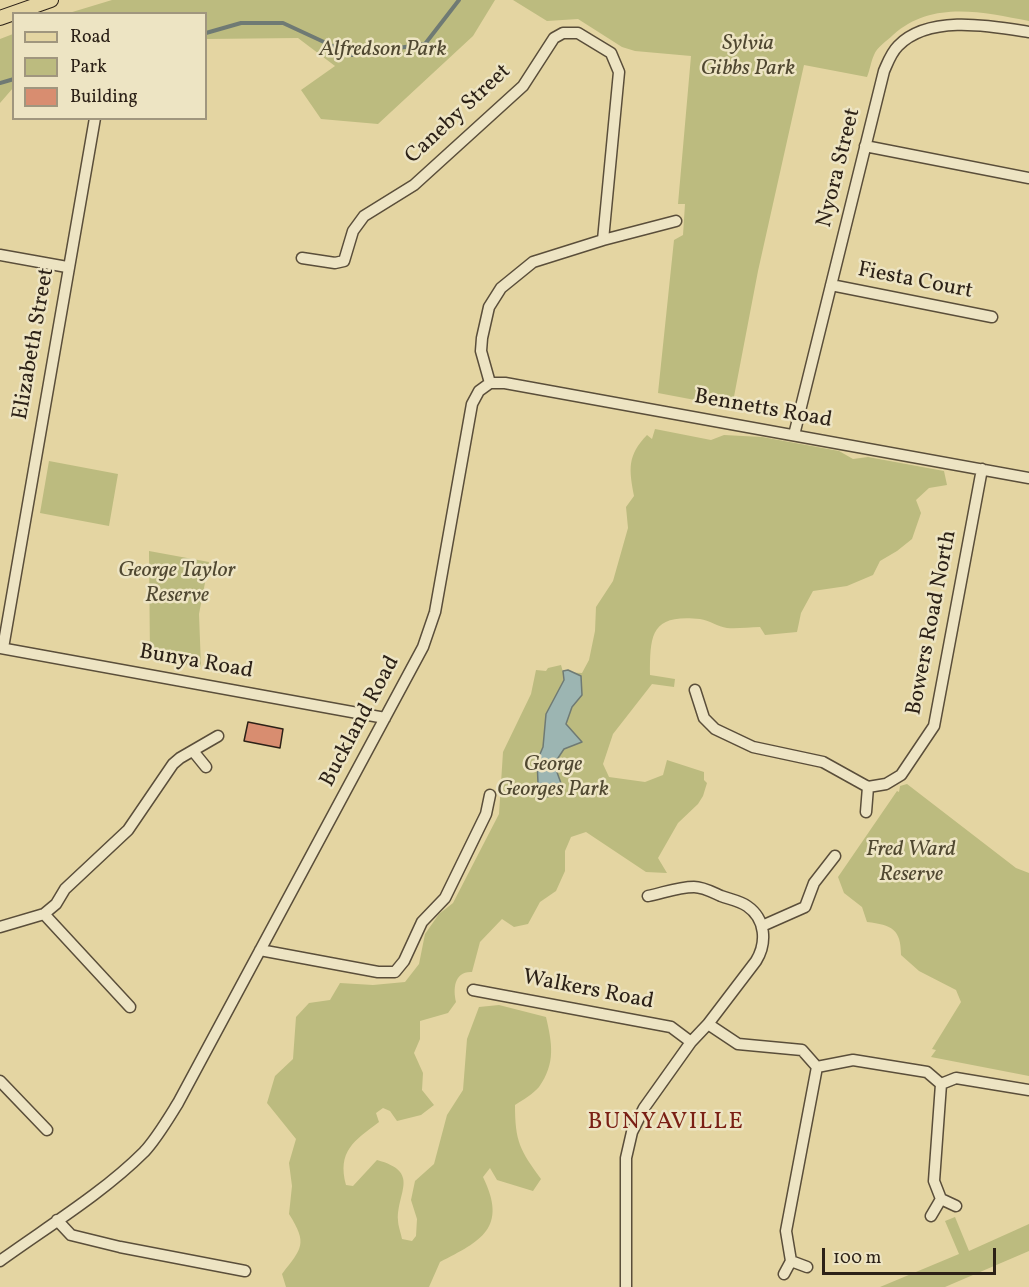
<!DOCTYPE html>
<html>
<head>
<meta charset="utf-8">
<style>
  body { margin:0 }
  #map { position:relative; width:1029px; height:1287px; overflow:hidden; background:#e4d5a2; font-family:Vollkorn,serif }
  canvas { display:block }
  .legend { position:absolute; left:12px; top:12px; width:195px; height:108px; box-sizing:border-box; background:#ede4c3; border:2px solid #a0967e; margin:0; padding:8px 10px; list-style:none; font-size:18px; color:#2c2117 }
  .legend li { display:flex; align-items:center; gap:12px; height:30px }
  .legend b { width:30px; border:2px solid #a0967e }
  .scale { position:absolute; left:822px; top:1248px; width:174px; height:27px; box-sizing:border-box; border:3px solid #2c2117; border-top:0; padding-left:8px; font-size:18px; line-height:21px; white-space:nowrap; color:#2c2117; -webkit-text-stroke:4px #ede4c3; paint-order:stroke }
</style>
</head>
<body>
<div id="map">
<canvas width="1029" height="1287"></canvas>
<ul class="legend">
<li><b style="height:8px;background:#e4d5a2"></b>Road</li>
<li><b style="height:16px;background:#bcbb7f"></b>Park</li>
<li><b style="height:16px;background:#d88d70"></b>Building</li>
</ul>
<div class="scale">100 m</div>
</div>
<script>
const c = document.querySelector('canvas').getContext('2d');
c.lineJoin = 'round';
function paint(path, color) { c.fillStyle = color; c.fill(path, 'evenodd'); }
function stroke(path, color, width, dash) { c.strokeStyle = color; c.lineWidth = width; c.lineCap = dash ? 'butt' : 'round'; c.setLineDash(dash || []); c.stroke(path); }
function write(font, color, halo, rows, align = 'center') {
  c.font = font + ' Vollkorn,serif'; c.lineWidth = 5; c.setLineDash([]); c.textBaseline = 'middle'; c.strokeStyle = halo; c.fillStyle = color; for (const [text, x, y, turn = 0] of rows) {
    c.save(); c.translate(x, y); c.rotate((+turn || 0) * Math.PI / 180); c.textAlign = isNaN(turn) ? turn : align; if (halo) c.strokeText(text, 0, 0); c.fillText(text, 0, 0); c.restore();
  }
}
paint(new Path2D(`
  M112,0H495L473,36L378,124L321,119L301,90L335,66L298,38L206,39V14L69,13Z
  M513,0H1029V21C982,12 932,0 893,35C887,41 877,47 874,55C871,61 870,70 867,77L804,65L758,271L732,407L658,393L674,240L683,235L685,204H678L691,56L635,51L622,47L578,19L547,21Z
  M13,34V88L0,103V39Z
  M655,429L711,440L724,435L762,437L839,451L853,459L868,457L944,471L947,485L929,488L916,500L921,513L912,539L897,551L880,561L873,575L847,586L813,591L801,613L797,632L765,635L760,627C749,627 737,629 727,628C718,627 709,620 700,619C651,614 650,634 650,675L675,679L674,687L652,684L613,734L603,764L609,777L645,782L663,775L667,760L704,772V780L707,783L703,796L698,804L678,823L658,858L667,873L646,872L586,832L571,837L565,851V871L556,891L540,902L528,924L514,927L502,919L480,942L472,972C454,971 453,989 456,1002L448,1013L420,1021V1039L414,1053L423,1073L422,1090L434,1105L421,1115L397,1121L390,1111L383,1108L376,1113L379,1122C354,1141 337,1151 346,1185L353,1186L377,1160C421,1172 397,1192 398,1220C398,1226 401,1233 402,1239L412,1241L416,1236L417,1219L411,1200L415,1181L434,1164L447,1115L463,1090L467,1039L479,1007L499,1005L546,1017C552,1043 556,1063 539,1087C533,1094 523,1100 515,1105C515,1142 520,1150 541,1179L533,1191L497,1180L490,1168L483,1177C508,1228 481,1241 440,1262L429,1287H286L282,1274C302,1248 308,1244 289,1214L292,1186L289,1163L296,1139L267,1103L275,1076L293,1059L296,1017L309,1003L330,1000L340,983L373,985L405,982L419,964L425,934L439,914L453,903L499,814L503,752L531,694L536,670L546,671L548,668L561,665L563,672L582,673L589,660L595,631L596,607L613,581L628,528L626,507L634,496C629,469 627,456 647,435L652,439Z
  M49,461L118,474L109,526L40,513Z
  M149,551L209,562L199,614L201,667L150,658Z
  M907,784L1016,868L1029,873V1076L931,1057L936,1050L932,1049L961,1002L956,990L919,971L901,955C901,929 892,925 867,922L862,907L844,893L838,877L897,791L899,792L900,786Z
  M955,1217L969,1251L1029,1224V1251L945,1287H880L959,1254L945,1221Z`), '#bcbb7f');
const water = new Path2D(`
  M568,670L581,676L582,695L572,707L566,724L582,742L564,749L554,764L562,786L560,795L544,797L538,783L537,761L543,747L546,714L564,680L563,671Z`);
paint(water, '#9cb5b2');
stroke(water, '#6f7a74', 1.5);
stroke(new Path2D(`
  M206,33L241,23H283L352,55L425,44L459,0
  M0,83L14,79`), '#6f7a74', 4);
const building = new Path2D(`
  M248,722L283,729L280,748L244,741Z`);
paint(building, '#d88d70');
stroke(building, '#2c2117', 1.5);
const minor = new Path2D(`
  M865,146L1029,178
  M0,255L67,267
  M302,258L335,263L344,261L353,231L364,216L414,185L523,86L554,38L563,33H578L611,53L619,72L603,240
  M831,285L992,317
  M490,383H505L1029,478
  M490,383L481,351L482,338L489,307L501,288L533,262L603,240L676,221
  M794,435L884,71C888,62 891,53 898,46C929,14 991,26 1029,32
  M0,648L385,718
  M3,648L95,118
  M695,690L704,718L715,729L753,747L823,762L868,787L886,784L901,775L934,726L982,469
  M193,751L206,767
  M866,812L868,787
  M44,914L130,1007
  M762,926L805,907L814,883L835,856
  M0,927L44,914L56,904L65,889L128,830L173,764L180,758L218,736
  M260,950L378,972H395L404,961L422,922L445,898L486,814L490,795
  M473,990L671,1027L691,1042
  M708,1024L738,1044L802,1050L817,1067L853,1060L927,1072L941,1084L956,1078L1029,1090
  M0,1081L47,1130
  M941,1084L934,1181L941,1199
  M931,1216L941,1199L956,1206
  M57,1220L71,1235L120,1247L245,1271
  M0,1261C47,1227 103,1193 144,1152C157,1138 168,1119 178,1103L423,647L435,612L472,404L479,391L490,383
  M791,1261L786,1231L817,1067
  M784,1274L791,1261L807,1267
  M626,1287V1158L632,1132L644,1108L691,1042L708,1024L756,961C767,943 766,919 747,906C740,901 729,899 721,896C712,892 703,887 694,887C678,887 663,893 648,896`);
const major = new Path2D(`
  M0,18L51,0`);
stroke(minor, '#5a4e3a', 13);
stroke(major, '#2c2117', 16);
stroke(minor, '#ede4c3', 10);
stroke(major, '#e4d5a2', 14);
write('italic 22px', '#504831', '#ede4c3', [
  ["Sylvia",748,45],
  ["Gibbs Park",748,70],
  ["Alfredson Park",383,51],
  ["George Taylor",177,572],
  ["Reserve",177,597],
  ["George",553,766],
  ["Georges Park",553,791],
  ["Fred Ward",911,851],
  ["Reserve",911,876]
]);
write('22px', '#2c2117', '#ede4c3', [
  ["Caneby Street",459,115,-43],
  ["Nyora Street",840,168,-76],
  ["Fiesta Court",915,282,11],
  ["Elizabeth Street",35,344,-80],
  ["Bennetts Road",763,410,10],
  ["Bowers Road North",933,623,-79],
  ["Bunya Road",196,663,10],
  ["Buckland Road",361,722,-62],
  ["Walkers Road",588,991,11]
]);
c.letterSpacing = '1.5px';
write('24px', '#7a1f14', '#ede4c3', [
  ["BUNYAVILLE",666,1124]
]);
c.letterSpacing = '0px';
</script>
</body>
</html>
